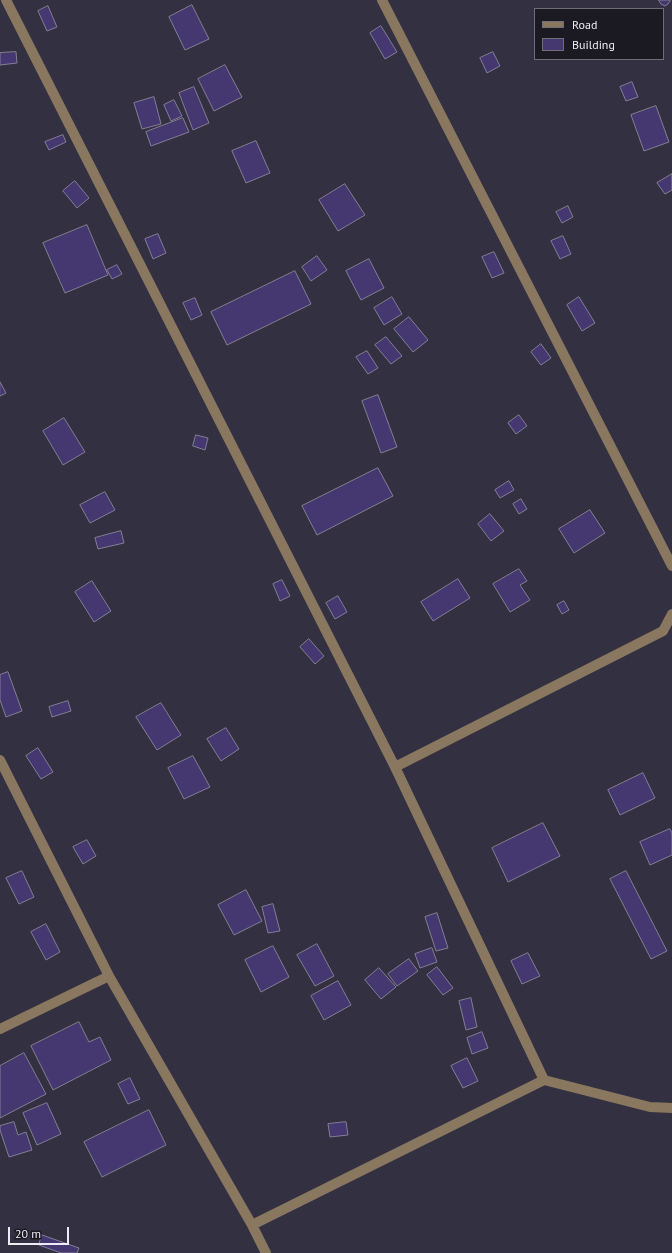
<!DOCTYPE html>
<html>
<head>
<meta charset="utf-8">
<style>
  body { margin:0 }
  #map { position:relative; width:672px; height:1253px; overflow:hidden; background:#333041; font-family:"PT Sans",sans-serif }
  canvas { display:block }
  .legend { position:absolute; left:534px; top:8px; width:130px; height:52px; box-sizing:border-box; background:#1b1921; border:1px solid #6f6d76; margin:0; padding:5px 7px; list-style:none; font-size:12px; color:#ecebf6 }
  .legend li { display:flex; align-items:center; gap:8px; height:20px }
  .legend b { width:20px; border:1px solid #6f6d76 }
  .scale { position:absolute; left:8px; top:1227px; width:61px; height:18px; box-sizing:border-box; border:2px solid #ecebf6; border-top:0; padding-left:5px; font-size:12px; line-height:14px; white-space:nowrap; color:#ecebf6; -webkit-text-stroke:3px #1b1921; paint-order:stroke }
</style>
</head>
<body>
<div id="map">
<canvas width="672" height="1253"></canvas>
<ul class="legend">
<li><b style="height:5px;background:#89785f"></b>Road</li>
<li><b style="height:11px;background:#453871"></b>Building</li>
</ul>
<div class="scale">20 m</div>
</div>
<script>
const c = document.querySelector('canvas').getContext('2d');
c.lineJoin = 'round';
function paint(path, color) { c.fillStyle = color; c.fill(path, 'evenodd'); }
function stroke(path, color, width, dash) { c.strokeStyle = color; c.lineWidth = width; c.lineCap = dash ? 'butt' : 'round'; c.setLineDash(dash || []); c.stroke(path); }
const building = new Path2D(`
  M659,0H670V1L668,4L665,6L661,4Z
  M192,5L209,39L185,50L169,17Z
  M48,6L57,27L47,31L38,11Z
  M381,26L397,52L385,59L370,33Z
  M16,52L17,63L0,65V53Z
  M493,52L500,66L487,73L480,58Z
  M225,65L242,97L214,111L198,79Z
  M632,82L638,97L626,101L620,87Z
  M194,87L209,123L193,130L179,93Z
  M154,97L161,124L142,129L134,103Z
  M174,100L182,116L171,121L164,105Z
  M656,106L669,142L644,151L631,115Z
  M183,118L189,132L151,146L146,132Z
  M63,135L66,142L49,150L45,142Z
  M256,141L270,173L246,183L232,151Z
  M672,174V190L665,194L657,183Z
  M75,181L89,198L77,208L63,191Z
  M345,184L365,215L338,231L319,200Z
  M568,206L573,217L562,223L556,212Z
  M87,225L108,275L65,293L43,243Z
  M158,234L166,253L153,259L145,239Z
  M563,236L571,254L560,259L551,241Z
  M494,252L504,273L492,278L482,257Z
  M317,256L327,270L311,281L302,267Z
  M369,259L384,288L361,300L346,271Z
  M117,265L122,274L112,279L107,270Z
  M295,271L311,304L227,345L211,312Z
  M392,297L402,314L384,325L374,308Z
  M579,297L595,323L582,331L567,305Z
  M195,298L202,315L191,320L183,303Z
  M409,317L428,340L413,352L394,329Z
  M386,337L402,356L391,364L375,345Z
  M541,344L551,358L541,365L531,352Z
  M367,351L378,368L368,374L356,357Z
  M0,382L6,393L0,396Z
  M378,395L397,447L381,453L362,401Z
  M519,415L527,426L516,434L508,423Z
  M64,418L85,452L63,465L43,431Z
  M196,435L208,438L205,450L193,446Z
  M378,468L393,496L317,535L302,506Z
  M509,481L514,490L500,498L495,490Z
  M105,492L115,510L90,523L80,505Z
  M521,499L527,509L519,514L513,504Z
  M590,510L605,533L574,553L559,529Z
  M490,514L504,531L491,541L478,524Z
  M121,531L124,543L98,549L95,538Z
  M519,569L527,581L520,585L530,600L510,612L493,584Z
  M458,579L470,598L433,621L421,602Z
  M282,580L290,596L280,601L273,584Z
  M92,581L111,611L94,622L75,592Z
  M338,596L347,612L335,619L326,603Z
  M564,601L569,610L562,614L557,605Z
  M309,639L324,656L315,664L300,647Z
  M8,672L22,711L6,717L0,700V675Z
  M68,701L71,711L52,717L49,707Z
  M161,703L181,735L157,750L136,717Z
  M226,728L239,749L221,761L207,739Z
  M38,748L53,772L41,779L26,756Z
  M193,756L210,787L184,799L168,768Z
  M643,773L655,798L620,815L608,790Z
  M543,823L560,856L508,882L492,848Z
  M670,829L672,833V855L650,865L640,842Z
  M87,840L96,856L83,864L73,847Z
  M22,871L34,897L19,904L6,878Z
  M626,871L667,951L651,959L610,879Z
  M246,890L262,921L234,935L218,905Z
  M273,904L280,931L268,933L262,907Z
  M437,913L448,948L436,951L425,917Z
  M46,924L60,952L46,960L31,932Z
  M317,944L334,976L315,986L297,955Z
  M273,946L289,977L261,992L245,960Z
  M432,948L437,962L420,968L415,954Z
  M528,953L540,976L522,984L511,961Z
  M409,959L418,971L397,986L388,974Z
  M437,967L453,988L443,995L427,975Z
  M379,968L396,987L381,999L365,980Z
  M338,981L351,1005L324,1020L311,996Z
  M471,998L477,1027L466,1030L459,1001Z
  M79,1022L89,1042L100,1037L111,1060L53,1090L31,1046Z
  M482,1032L488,1048L472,1054L467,1038Z
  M24,1053L46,1094L0,1118V1066Z
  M467,1058L478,1081L463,1088L451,1066Z
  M130,1078L140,1099L128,1104L118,1084Z
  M47,1103L61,1134L37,1145L23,1113Z
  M149,1110L166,1145L102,1177L84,1142Z
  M14,1122L18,1135L26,1132L32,1150L9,1157L0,1130V1126Z
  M346,1122L348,1135L330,1137L328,1124Z
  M42,1235L79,1248L77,1253H61L39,1245Z`);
paint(building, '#453871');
stroke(building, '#827f93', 1);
stroke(new Path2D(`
  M6,0L395,767L544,1080L252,1225
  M382,0L672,566
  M0,760L109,976L252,1225L266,1253
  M395,767L663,631L672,614
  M0,1029L109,976
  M544,1080L650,1107L672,1108`), '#89785f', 10);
</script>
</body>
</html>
